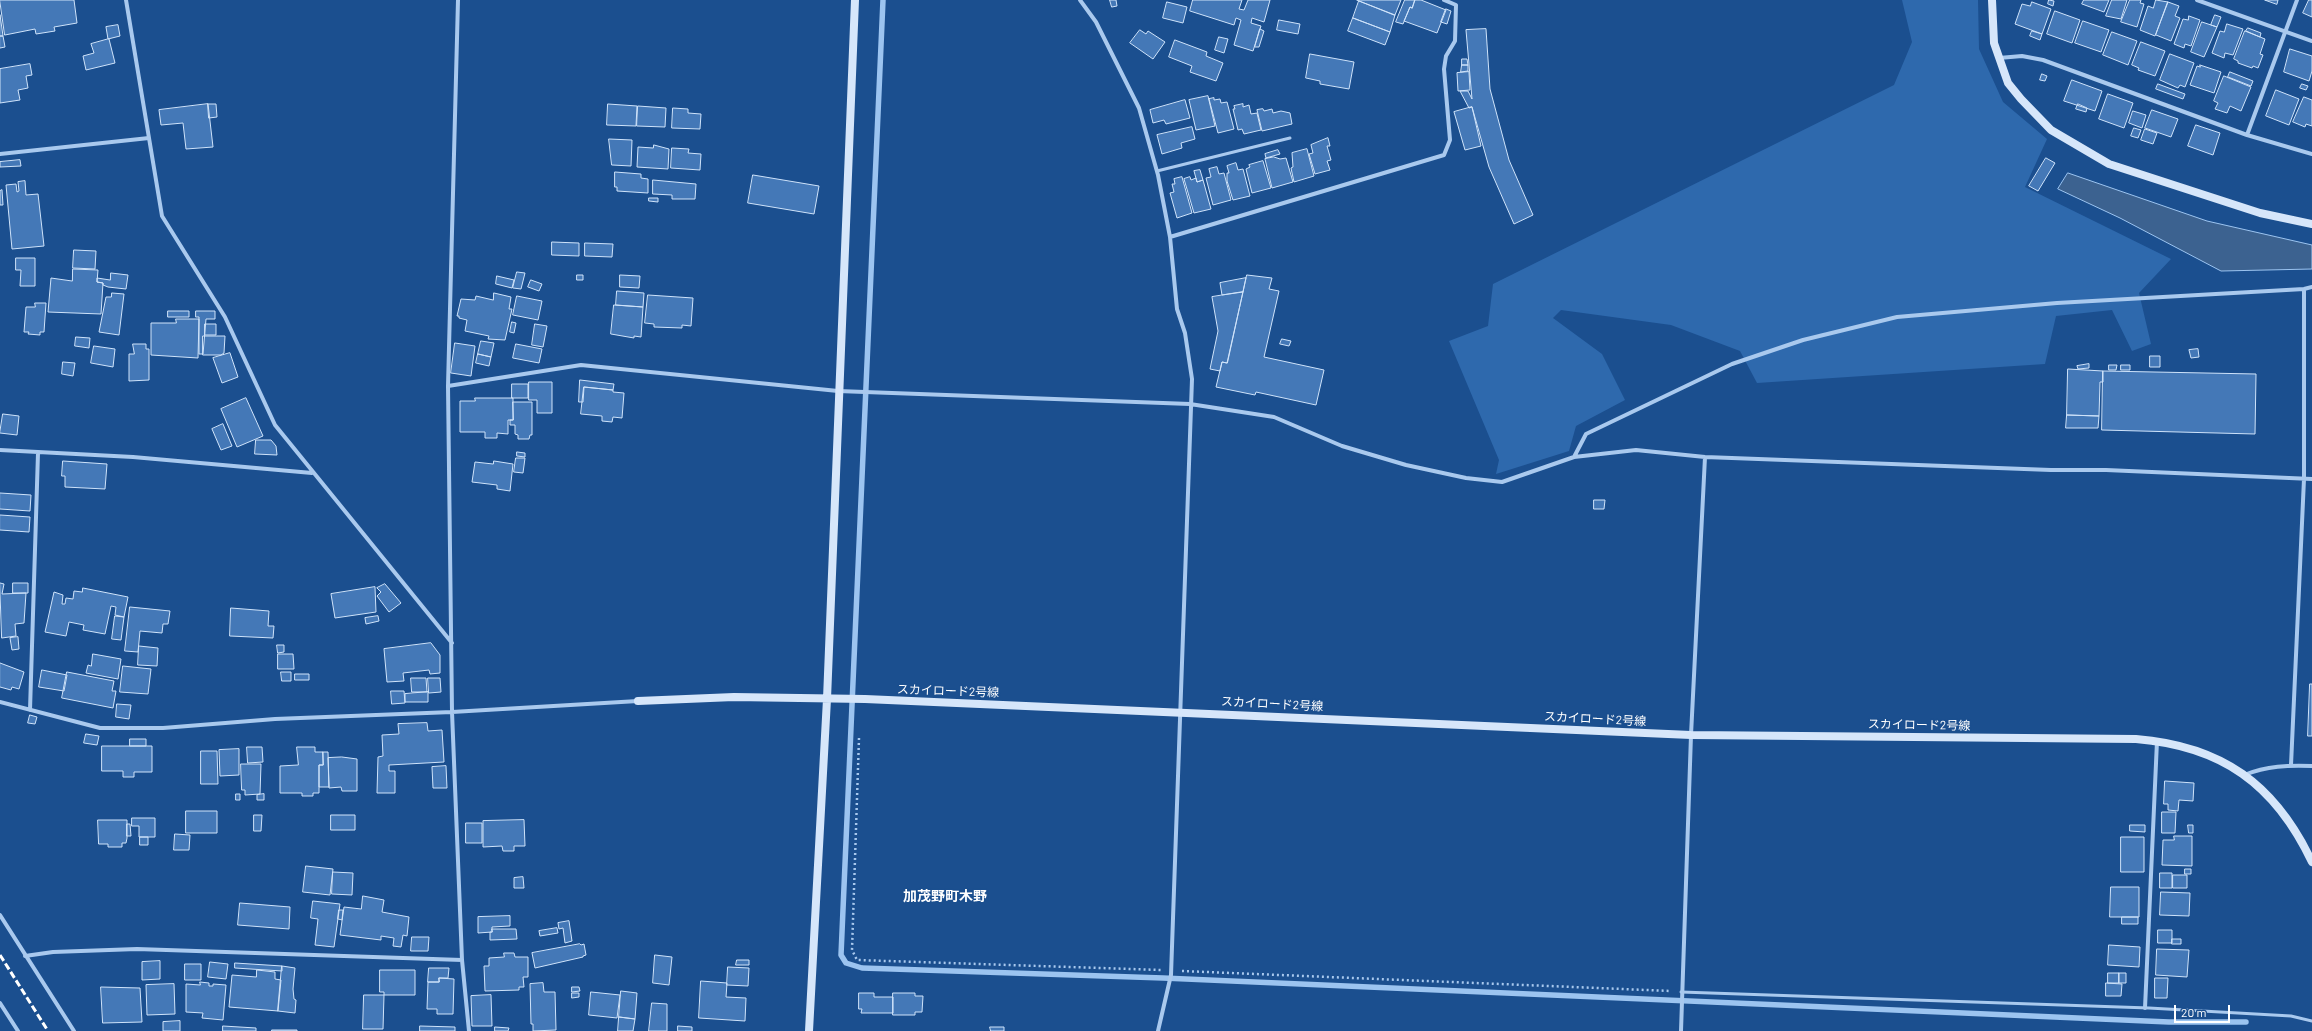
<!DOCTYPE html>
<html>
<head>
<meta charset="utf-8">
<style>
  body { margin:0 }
  #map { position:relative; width:2312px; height:1031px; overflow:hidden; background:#1b4f8f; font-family:Barlow,sans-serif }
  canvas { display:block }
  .scale { position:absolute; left:2174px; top:1005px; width:56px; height:18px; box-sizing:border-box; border:2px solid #fff; border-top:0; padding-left:5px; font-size:12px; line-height:14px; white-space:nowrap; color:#fff; -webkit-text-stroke:3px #1b4f8f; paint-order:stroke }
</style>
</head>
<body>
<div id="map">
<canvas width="2312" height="1031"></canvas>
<div class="scale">20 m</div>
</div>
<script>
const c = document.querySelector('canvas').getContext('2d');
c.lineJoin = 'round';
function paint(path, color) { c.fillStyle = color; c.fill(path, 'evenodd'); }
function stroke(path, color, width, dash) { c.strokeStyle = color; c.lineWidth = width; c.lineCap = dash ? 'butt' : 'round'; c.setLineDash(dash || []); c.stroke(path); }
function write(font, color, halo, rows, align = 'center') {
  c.font = font + ' Barlow,"Noto Sans JP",sans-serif'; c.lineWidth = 3; c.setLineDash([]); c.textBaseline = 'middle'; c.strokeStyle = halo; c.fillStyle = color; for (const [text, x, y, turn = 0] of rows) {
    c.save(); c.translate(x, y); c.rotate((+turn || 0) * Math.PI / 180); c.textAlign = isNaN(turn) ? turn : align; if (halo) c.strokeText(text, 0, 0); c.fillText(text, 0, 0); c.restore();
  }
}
paint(new Path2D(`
  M1902,0H1978L1979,49L2003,102L2047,139L2025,187L2171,259L2139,293L2151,344L2132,351L2112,310L2056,316L2045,364L1757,383L1740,351L1671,325L1561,310L1553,318L1602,354L1625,400L1576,426L1569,451L1496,474L1499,460L1449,341L1488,326L1493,284L1894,85L1912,42Z`), '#2e69ad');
const water = new Path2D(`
  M2068,173L2207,221L2312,245V269L2221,271L2120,218L2058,189Z`);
paint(water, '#3c6290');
stroke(water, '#9cc4f0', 1);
stroke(new Path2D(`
  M883,0L841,955L846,963L862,968L1163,978L2169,1022H2246`), '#9cc4f0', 5.5);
const building = new Path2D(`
  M0,0H74L77,23L54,27L55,31L36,34L35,29L5,35Z
  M1110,0H1116L1117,6L1112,7Z
  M1193,0H1242L1239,9L1244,10L1248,0H1270L1264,22L1252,18L1251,23L1261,26L1253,51L1234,45L1241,20L1236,18L1234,25L1190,11Z
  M1357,0H1401L1395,15Z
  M1405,0H1415L1412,8L1410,7L1403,24L1396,22Z
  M1415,0H1421L1446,10L1437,33L1404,21L1410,7L1412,8Z
  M2049,0L2054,1L2053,6L2048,4Z
  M2084,0H2109L2104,12L2082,4Z
  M2112,0H2127L2121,19L2106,16Z
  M2130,0H2141L2140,3L2144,4L2137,27L2121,22Z
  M2156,0L2168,2L2155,36L2140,30L2148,6L2153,8Z
  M2265,0H2278L2277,4Z
  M2309,0H2312V17L2303,13Z
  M1359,1L1395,15L1390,32L1353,18Z
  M1167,2L1187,7L1183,23L1163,18Z
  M2032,2L2051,9L2042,34L2015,24L2022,4L2030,6Z
  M2168,2L2179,6L2175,16L2180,18L2171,41L2156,35Z
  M1446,9L1451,11L1447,24L1441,22Z
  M2055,11L2080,20L2072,43L2047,34Z
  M0,15L3,36H0Z
  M2215,15L2221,17L2217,27L2211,25Z
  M2189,16L2200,20L2191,46L2185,44L2184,48L2174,44L2183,19L2188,20Z
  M1353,18L1390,32L1385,45L1348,31Z
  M1279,20L1300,24L1298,34L1277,30Z
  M2083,21L2109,30L2101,52L2075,43Z
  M2202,22L2217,27L2204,57L2191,52Z
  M2227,24L2243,29L2233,55L2225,53L2224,58L2212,53L2220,31L2224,32Z
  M118,25L120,36L108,39L106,27Z
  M2248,28L2261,33L2260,37L2246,31Z
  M1260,29L1264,31L1259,47H1255Z
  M1486,29L1490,89L1509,160L1533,215L1514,224L1489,167L1472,107L1469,108L1460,91H1468L1472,99L1466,30Z
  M1140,30L1146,34L1148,31L1165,42L1153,59L1130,43Z
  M2032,31L2042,34L2040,40L2030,36Z
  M2245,31L2265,39L2260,54L2263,55L2258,68L2253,66L2252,68L2238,63V61L2234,59Z
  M2112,32L2137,41L2128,65L2103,55Z
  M0,36H3L5,47L0,48Z
  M1219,37L1228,39L1224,53L1215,50Z
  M109,39L115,63L86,70L83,56L94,53L91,44Z
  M1175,40L1207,52L1206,56L1223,63L1216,81L1190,72L1192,66L1169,57Z
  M2141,42L2165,51L2155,76L2138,70L2139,68L2132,65Z
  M2290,49L2312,56V71L2309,81L2284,72Z
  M1310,54L1354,62L1349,89L1320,84V81L1306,78Z
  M2170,54L2194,63L2185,87L2180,85L2178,88L2160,80Z
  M1462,59H1467L1468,65H1462Z
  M30,64L32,75L26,76L28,88L18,90L20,100L0,103V69Z
  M1462,65H1468V71L1461,72Z
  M2200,65L2221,72L2214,93L2190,85L2197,66L2200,67Z
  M1469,72L1470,90L1458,91L1457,73Z
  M2230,72L2253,81L2251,86L2228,77Z
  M2042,74L2047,76L2045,81L2040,80Z
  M2224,76L2251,87L2241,111L2230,106L2227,113L2215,109L2218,103L2214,101Z
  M2072,80L2102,91L2095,111L2064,101Z
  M2158,84L2185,94L2183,99L2156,89Z
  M2302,84L2308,86L2306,90L2300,88Z
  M2276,90L2299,99L2289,125L2266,116Z
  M2108,94L2133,103L2124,128L2099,119Z
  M1208,96L1215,126L1196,130L1189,100Z
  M2304,97L2312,100V126L2306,124L2305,127L2293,122Z
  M1214,98V100L1220,99L1221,103L1227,102L1234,129L1218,133L1209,99Z
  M1185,100L1190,118L1166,124L1164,120L1153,123L1150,110Z
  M208,104L213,147L186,149L183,123L161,125L159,110Z
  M208,104H216L217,117L209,118Z
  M608,104L637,106L636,126L607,125Z
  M1243,104V107L1249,105L1251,114L1257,113L1261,130L1244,134L1242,129L1238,130L1233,109H1235L1234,106Z
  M2078,104L2087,108L2086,112L2076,109Z
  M638,106L666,108L665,127L637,126Z
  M1472,107L1481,146L1465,150L1454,112Z
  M673,108L688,109V113L701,114L700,129L672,128Z
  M1263,109L1264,111L1272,109L1273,113L1281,111L1290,113L1292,124L1262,131L1257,110Z
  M2152,110L2178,119L2171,137L2145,128Z
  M2133,111L2146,115L2142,128L2129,123Z
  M2196,125L2220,133L2213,155L2188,146Z
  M1192,127L1195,139L1181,143L1182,148L1162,154L1157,135Z
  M2134,128L2141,130L2138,138L2131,136Z
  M2145,129L2157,133L2153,144L2141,140Z
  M1328,138L1330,146H1327L1331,160L1327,161L1330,170L1315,174L1309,154L1313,153L1311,145Z
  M609,139L632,140L631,166L612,165Z
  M654,145L669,149L668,169L637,167L638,147L653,148Z
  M672,148L689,149L688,153L701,154L700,170L671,168Z
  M1307,149L1314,176L1294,182L1291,168L1293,167L1292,153Z
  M1278,150L1280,154L1266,158L1265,154Z
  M1274,157L1280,159L1286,158L1293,182L1272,188L1265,159Z
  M2046,158L2055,163L2038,191L2029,186Z
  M20,160L21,166L0,167V162Z
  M1263,161L1271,188L1252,193L1246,169L1250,167L1249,165Z
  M1236,163L1238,170L1243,169L1250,196L1233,200L1227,181V173H1229L1227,166Z
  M1217,167L1219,174L1224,173L1231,200L1213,205L1206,178L1211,177L1209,169Z
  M1200,170L1203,180L1197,182L1194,171Z
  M615,172L641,174V178L648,179V193L617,191V187H615Z
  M753,175L819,186L814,214L748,203Z
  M1182,177L1192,213L1177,218L1170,193L1174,192L1172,184H1175L1174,179Z
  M1190,177L1191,180L1196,178L1197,182L1203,180L1211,209L1194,213L1184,179Z
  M653,180L696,184L695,199H672V195L653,194Z
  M25,181L26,195L38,194L44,246L12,249L6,185L16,184L17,192L19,191L18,182Z
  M2,190L3,205H0V191Z
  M649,198H658V202L649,201Z
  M552,242L579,243V256L552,255Z
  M585,243L613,244L612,257L585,256Z
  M74,250L96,251L95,269L73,268Z
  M16,258H35V286H20L21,270H16Z
  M73,269L98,270L97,282L103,283L101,314L48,312L51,278L72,281Z
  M517,272L525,273L521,289L513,288Z
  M111,273L128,275L126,289L108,287L103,285V283L97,282V278L110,280Z
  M577,275H583V280H577Z
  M620,275L640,276L639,288L620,287Z
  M1247,275L1272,278L1269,289L1279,291L1264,357L1324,370L1316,405L1256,392L1255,395L1216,387L1222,362L1227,363Z
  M497,276L514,280L512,288L496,284Z
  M1246,278L1243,292L1222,295L1220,283Z
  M531,280L542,284L539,291L528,287Z
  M617,291L644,293L643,307L616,305Z
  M1243,292L1227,363L1222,362L1220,371L1210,369L1218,331L1212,297Z
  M112,293L124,294L119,335L99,332L106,297H111Z
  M494,293L511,297L509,309H512L505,340L488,339L489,336L465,331L467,320L459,318V316H457L461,299L475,300L476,296L493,300Z
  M648,295L693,298L691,326L682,325V328L654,327V324L645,323Z
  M517,296L542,301L538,320L513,315Z
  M35,303H46L44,332H40V335L28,334L29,332H24L26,307H35Z
  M614,305L643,307L641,337L634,336V338L611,334Z
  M168,311H189V317H168Z
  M196,311H215V319H206L203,354H199V317H196Z
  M176,319H199L198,358L151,355V323H176Z
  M512,322L516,323L514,333L510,332Z
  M205,324H216V335H205Z
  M535,324L547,326L543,347L532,345Z
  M203,336H225L224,353L221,355H203Z
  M76,337L90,338L89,348L75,346Z
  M1282,339L1291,341L1289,346L1280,344Z
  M481,341L494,343L491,357L478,354Z
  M455,343L475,346L471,376L451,373Z
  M133,344H146V349H149V380L129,381V354H134Z
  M516,344L542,349L539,363L513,358Z
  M94,346L115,349L113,367L91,363Z
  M2198,349L2199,357L2191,358L2189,350Z
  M230,353L238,377L222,383L213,358Z
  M478,354L491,357L489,366L476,363Z
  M2150,356H2160V367H2150Z
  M63,362L75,363L73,376L62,374Z
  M2089,364V368L2078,369L2077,366Z
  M2109,365H2117L2116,370H2109Z
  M2121,365H2130V370H2121Z
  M2068,369L2103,371V382H2100L2099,416L2067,415Z
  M2103,371L2256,374L2255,434L2102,430Z
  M580,380L614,384L613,390L584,387L583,402H579Z
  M529,382H552V413H537V400H529Z
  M512,384H528V398H512Z
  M584,387L613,390V392L624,393L622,418L613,417L612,422L602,421V416L581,414Z
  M246,398L263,436L237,447L221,409Z
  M475,398H513V420H508V434L497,433V438H485V432H460V401H475Z
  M513,402H532V435H530L529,439H518V435L515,434V425H510V420H513Z
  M3,414L19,416L17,435L0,433Z
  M2067,415L2099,416L2098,428H2066Z
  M223,424L232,446L221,450L212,429Z
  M256,440H271L276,446L277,455L255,454Z
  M517,452L525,453V457L517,456Z
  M516,458H525L523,473L514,472Z
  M63,461L107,464L105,489L65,487V476H62Z
  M494,461L513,464L510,491L497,489V485L472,482L475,462L493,464Z
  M0,493L31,495L30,511L0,509Z
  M1594,500H1605L1604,509H1594Z
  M0,515L30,517L29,532L0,530Z
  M0,583L4,584L2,594L26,593L24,623L15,624L16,636L2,638Z
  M13,583H28V593H13Z
  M385,584L401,603L389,612L377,596L381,592L377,588Z
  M375,587L376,612L335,618L331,594Z
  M83,588L128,597L124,617L115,615L116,607L111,606L105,634L83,630L84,625L69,622L66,636L45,632L54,592L63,595L62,604H65L66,598L73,599L74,591L82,592Z
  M130,607L170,611L168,624H163L162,633L140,631L138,652L125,651Z
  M231,608L269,611L268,626H274L273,638L230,636Z
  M115,616L124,617L121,640L112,639Z
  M378,616L379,621L366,624L365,618Z
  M18,637L19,649L12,650L10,638Z
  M431,643L440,655V673L430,674L429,670L403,673L404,681L387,682L384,649Z
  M277,645H284V652L278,653Z
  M139,646L158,648L157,666L138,665Z
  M93,654L121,659L118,679L86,673L88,665L91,666Z
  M278,654H293L294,669H278Z
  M0,663L24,672L19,689L12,687L11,690L0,687Z
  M123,666L151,669L148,694L120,692Z
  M42,670L67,675L64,691L39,687Z
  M67,672L114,681L112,691H116L113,708L62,698Z
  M281,672H291V681H282Z
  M295,674H309V680H295Z
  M411,678H426L427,692H412Z
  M428,678H440L441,692L429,693Z
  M2310,684H2312V736H2308Z
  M391,691H404L405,703L392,704Z
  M428,692V702H405V694Z
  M117,704L131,705L129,719L116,717Z
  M30,715L37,717L35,724L28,723Z
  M427,723L428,731L442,730L444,762L389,765V771H395V793H377L378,757L383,756L382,735L399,734L398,724Z
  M86,734L99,736L97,745L84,743Z
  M130,739H146V746H130Z
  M102,746H152V772H134V777H123V771H102Z
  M247,747H262L263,762L248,763Z
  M297,747H315V752H323V765H319V793H313V796H302V793H280V766L298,765Z
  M239,749V775L220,776L219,750Z
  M201,751H217L218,784H201Z
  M323,752H328L329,787H319V765H323Z
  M342,757L357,759V791H342L341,787L329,788L328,758Z
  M241,764H261L260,794L245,795V790H242Z
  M446,766L447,788H433L432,767Z
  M2165,781L2194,783L2193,801L2179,800L2178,811L2168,810V804H2164Z
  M236,794H240V800H236Z
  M264,794V800H257V795Z
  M186,811H217V833H186Z
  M2162,812H2176L2175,833H2162Z
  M254,815H262L261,831H254Z
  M331,815H355V830H331Z
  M132,818H155V837H139V826H132Z
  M98,820H127V838L126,843H122V847H108V844H99Z
  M524,820L525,846H514V851H503L502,846L483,847V821Z
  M466,823H482V843H466Z
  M127,824H130L131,836H127Z
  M2130,825H2145V832L2130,831Z
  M2188,825H2193V833H2189Z
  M175,834L190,835L189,850H174Z
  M2174,836H2192V866L2162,865L2163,840H2174Z
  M140,837H148V845H140Z
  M2121,837H2144V872H2121Z
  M306,866L333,869L330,895L303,892Z
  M2185,869H2191V874H2185Z
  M333,872L353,873L352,895L332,894Z
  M2160,873H2172V888H2160Z
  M2173,875H2187V888H2173Z
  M523,877L524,888H514V878Z
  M2111,887H2139V917H2110Z
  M2161,892L2190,893L2189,916L2160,915Z
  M363,896L384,900L382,912L409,917L407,936L403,935L401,947L393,946L394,938L381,936V940L340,935L344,907L361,909Z
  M313,901L340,904L334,947L315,945L318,919L311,918Z
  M240,903L290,907L289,929L238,925Z
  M339,910H343L342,920L338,919Z
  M510,916V926L492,927V932L478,933V917Z
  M2122,917H2138V924H2122Z
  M569,921L572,941L565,943L563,928L559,929L558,923Z
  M557,928L558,933L540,936L539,931Z
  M492,929H516L517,939L490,940V932H492Z
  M2158,930H2172V943H2158Z
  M412,937H429L428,951H411Z
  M2172,939H2181V944H2172Z
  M580,944L581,945L584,944L586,955L583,956V957L535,968L532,953Z
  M2109,945L2140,947L2139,967L2108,965Z
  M2157,949L2189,950L2187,977L2156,975Z
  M504,953H514L515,957H528V977H523L524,987H519V990L485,991L484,966H489V958L504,957Z
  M655,955L672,957L669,985L653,983Z
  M737,960H749V965H736Z
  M160,961V979L142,980V962Z
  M210,962L228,964L226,979L208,977Z
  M235,963L282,966V971L235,968Z
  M185,964H201V980H185Z
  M282,966L295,968L293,989L294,999L296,1000L295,1013L278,1011Z
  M728,967L749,968L748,986L727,985Z
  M429,968H449L448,978H439V982H428Z
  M257,970L275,972V979L281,980L278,1011L229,1007L232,975L256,977Z
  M380,970H415V995H384V992H380Z
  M2108,973H2119V983H2108Z
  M2119,973H2126V983H2119Z
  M439,978L454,979L453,1014H437V1009H427L428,982H439Z
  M2155,978H2168L2167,998H2155Z
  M701,981L727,983L726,997L746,998L745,1021L699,1018Z
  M200,982L209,983V986H213V984L226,985L223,1020L202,1018L203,1013L186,1012V984L200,985Z
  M543,983L544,992H555L556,1030L533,1031V1024H531L530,984Z
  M2106,983L2122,984L2121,996H2106Z
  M174,984L175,1014L147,1015L146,985Z
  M101,987L140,988L142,1022L103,1023Z
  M572,987H579L580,991L572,992Z
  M621,991L637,993L635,1019L619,1017Z
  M591,992L620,995L617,1018L589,1015Z
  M572,993H579V997L572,998Z
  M859,993H874V997H893V1013H861L862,1009H859Z
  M893,993H915V996H923L922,1012H915V1015H893Z
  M364,995H384L383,1029H363Z
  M491,995L492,1026H472L471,996Z
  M652,1003L667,1004V1031H649Z
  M619,1017L635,1019L633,1031H618Z
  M180,1021V1031H163V1022Z
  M223,1026L256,1028V1031H223Z
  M420,1026L455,1027V1031H420Z
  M678,1026L692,1027V1031H678Z
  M495,1027L509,1028L508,1031H495Z
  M990,1027H1004V1031H991Z
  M272,1030H297V1031H272Z`);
paint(building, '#4478b7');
stroke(building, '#cfe3fa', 1);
stroke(new Path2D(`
  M859,738L852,950L857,960L1161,970
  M1182,971L1671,991`), '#a9c9ee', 2.5, [2, 3]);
stroke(new Path2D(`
  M1157,171L1290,138
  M1681,992L2149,1008L2291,1016L2312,1021`), '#a9c9ee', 3);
stroke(new Path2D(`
  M126,0L162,216L225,317L275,425L452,643
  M458,0L448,386L452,712L462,960L469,1031
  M1080,0L1096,22L1139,108L1158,175L1170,237L1177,309L1185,333L1192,379L1171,975L1158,1031
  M2197,0L2312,41
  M1999,58L2022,56L2043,60L2247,135L2312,154
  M2247,135L2297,0
  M0,154L149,138
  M1170,237L1444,155L1450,140L1444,69L1446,56L1455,41L1456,5L1444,0
  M448,386L581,365L838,391L1190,404L1274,417L1342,446L1406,465L1466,478L1502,482L1574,457L1636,450L1705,457L2051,470H2106L2312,479
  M0,450L133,457L312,473
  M1574,457L1586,434L1732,364L1803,340L1897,317L2057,303L2304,289L2312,287
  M0,702L100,728H163L275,719L452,712L638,701
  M30,710L38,453
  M2291,765L2304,479V289
  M2244,775C2267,766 2288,765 2312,766
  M0,915L74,1031
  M25,956L53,952L137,949L462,960
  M0,1003L18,1031
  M2145,1008L2157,741
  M1681,1031L1691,735L1705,457`), '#a9c9ee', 4);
stroke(new Path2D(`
  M1992,0L1994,43L2008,83L2021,99L2051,130L2109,164L2260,213L2312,224
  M638,701L734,697L865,699L1691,735L2136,739C2222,746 2275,784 2312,862
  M809,1031L827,699L855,0`), '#d6e6fa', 8);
stroke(new Path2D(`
  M0,955L48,1031`), '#fff', 3, [7, 3]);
write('12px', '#fff', '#1b4f8f', [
  ["スカイロード2号線",948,691,2],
  ["スカイロード2号線",1272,704,3],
  ["スカイロード2号線",1595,719,3],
  ["スカイロード2号線",1919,725,1]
]);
write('bold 14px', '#fff', '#1b4f8f', [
  ["加茂野町木野",945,896]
]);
</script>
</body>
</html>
